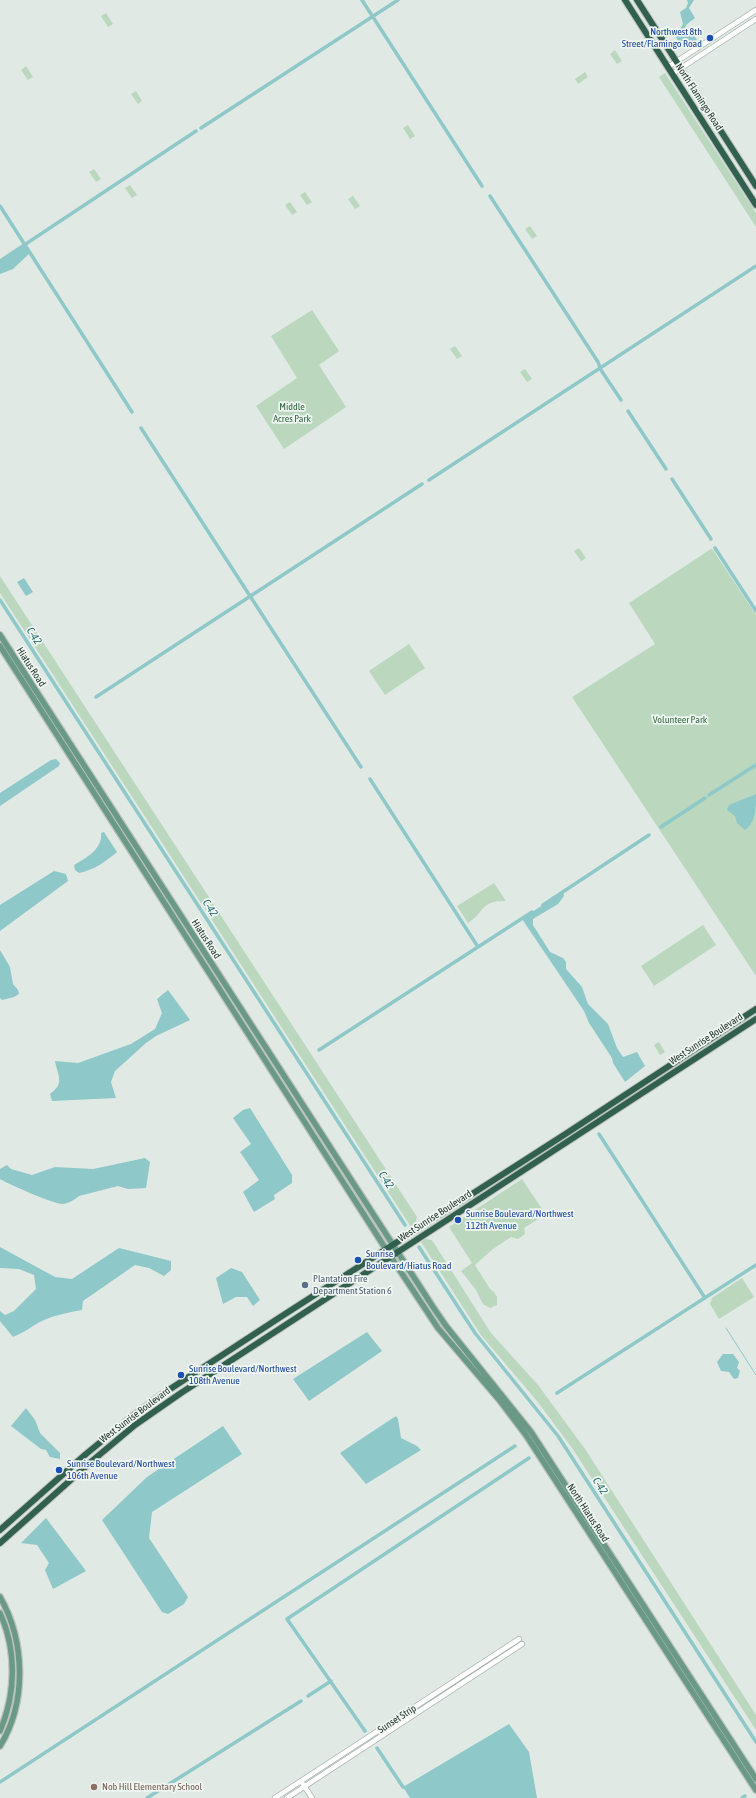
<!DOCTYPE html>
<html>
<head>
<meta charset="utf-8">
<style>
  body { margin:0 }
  canvas { display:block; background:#e0e9e4 }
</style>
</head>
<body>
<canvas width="756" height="1798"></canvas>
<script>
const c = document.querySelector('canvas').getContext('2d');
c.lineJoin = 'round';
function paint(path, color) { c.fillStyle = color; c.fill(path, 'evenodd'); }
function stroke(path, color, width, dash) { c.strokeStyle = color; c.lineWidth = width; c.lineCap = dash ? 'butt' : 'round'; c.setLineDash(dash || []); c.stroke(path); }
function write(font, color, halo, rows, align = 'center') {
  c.font = font + ' "Asap Condensed",sans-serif'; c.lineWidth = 3.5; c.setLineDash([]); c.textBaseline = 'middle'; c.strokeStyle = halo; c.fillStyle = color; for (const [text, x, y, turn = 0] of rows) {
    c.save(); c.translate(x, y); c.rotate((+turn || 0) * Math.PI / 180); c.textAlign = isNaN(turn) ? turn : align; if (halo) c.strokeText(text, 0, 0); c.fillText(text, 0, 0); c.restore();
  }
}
paint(new Path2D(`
  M106,13L113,24L108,27L101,16Z
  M615,50L622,61L617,64L610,54Z
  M26,66L33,77L28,80L21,70Z
  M585,72L588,77L578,84L575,79Z
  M665,73L756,213V227L659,77Z
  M136,91L142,101L138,104L131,94Z
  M408,125L415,136L410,139L403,128Z
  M94,169L101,179L96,182L89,172Z
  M130,185L137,195L132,198L125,188Z
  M305,192L312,202L307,205L300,195Z
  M353,196L360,206L355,209L348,199Z
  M290,202L297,212L292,215L285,205Z
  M530,226L537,236L532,239L525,229Z
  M312,310L339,351L319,365L346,407L284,449L256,406L297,378L271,336Z
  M455,346L462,356L457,359L450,349Z
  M525,369L532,379L527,382L520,372Z
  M579,548L586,558L581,561L574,551Z
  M711,549L713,550L756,615V976L572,697L655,644L629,603Z
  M0,576L417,1217L415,1224L411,1227L0,593Z
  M409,644L425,668L385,695L369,671Z
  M494,883L506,901C481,900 485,912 468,923L457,906Z
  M703,925L716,945L654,986L641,966Z
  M659,1042L665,1052L660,1055L654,1045Z
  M522,1179L544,1212L543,1216L524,1228L525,1234L518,1239L511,1237L493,1249L475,1265L490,1289L494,1292L497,1297V1305L490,1308L483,1304L476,1290L461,1271L472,1263L449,1227Z
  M425,1239L432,1240L491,1333L538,1385L585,1449L756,1715V1730L572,1448L537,1401L481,1335L421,1242Z
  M742,1278L754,1297L719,1319L710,1304L712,1298Z`), '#bbd8be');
paint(new Path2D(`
  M687,0H694L689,8L695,18L686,25L684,32L693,34L697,40L684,48L680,45L676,37L683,24L680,12L686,8L688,3Z
  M26,244L31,252L13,269L0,274V261Z
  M24,578L33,592L26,596L17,582Z
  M56,759L60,763L59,766L0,806V793L51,760Z
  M756,794C756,807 756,823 745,830L737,823L735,816L727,810L729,805Z
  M104,832L117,852C105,862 94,870 79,873L75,870L74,865C86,858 103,849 101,833Z
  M54,871L66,874L68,881L0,931V905Z
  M563,891L564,896L558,904L533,919V925L550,952L563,958L566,962V969L582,987L588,1004L608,1024L617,1048L623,1057L637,1052L645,1066L625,1082L613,1063L612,1058L589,1023L584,1011L522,919Z
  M0,950L10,967L13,984L18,990L19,994L14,997L2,1000L0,998Z
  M168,990L190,1020L156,1036L146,1043L115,1071L111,1082L116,1098L52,1101L50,1094C65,1083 58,1077 55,1061L78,1063L131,1044L155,1029L162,1013L157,999Z
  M250,1108L292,1175V1183L274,1195L275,1199L254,1212L243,1192L259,1180L240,1152L251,1144L233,1118L243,1110Z
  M145,1158L150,1162L146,1188L128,1189L118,1186L79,1196C74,1200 68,1204 62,1204C54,1204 8,1184 0,1179V1169L7,1165L11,1169L32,1175L55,1167L93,1169Z
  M0,1247L55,1277L72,1279L119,1248L171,1261V1270L164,1276L149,1268L135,1265L83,1301L82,1310C69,1312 56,1315 44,1320C33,1325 24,1333 13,1337L0,1321V1311L5,1315L14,1311L36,1289L34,1275L19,1269L0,1268Z
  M231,1268L242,1272L260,1300L253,1306L247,1297H236L223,1304L216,1278Z
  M367,1332L382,1351L309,1401L293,1379Z
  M723,1354H733L739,1362L737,1368L740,1371L738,1378L734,1379L729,1372L721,1371L717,1362Z
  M26,1408L35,1420L40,1433L60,1453V1459L50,1457L46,1450L41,1449L11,1426Z
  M396,1416L398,1419L401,1438L417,1446L421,1450L366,1484L340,1453Z
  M223,1426L242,1454L152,1512L149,1538L188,1597L184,1604L168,1614L162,1612L102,1520L147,1477Z
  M46,1518L86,1571L53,1589L45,1570L49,1563L37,1545L21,1543Z
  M509,1724L529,1752L537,1798H410L403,1787Z`), '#8ec8c8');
stroke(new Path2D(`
  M726,1328L756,1375`), '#8ec8c8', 1);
stroke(new Path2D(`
  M362,0L482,186
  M201,128L398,0
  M490,196L598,362L601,370L621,400
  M0,206L132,412
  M0,261L196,131
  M628,411L666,469
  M141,428L361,767
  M672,479L711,539
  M429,480L756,266
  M715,548L756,611
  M0,600L405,1225
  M96,697L422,484
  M370,779L478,947
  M709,795L756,765
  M661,827L705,798
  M543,905L649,835
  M319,1050L532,912
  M599,1134L705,1298
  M419,1247L475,1333L558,1436L756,1742
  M557,1393L756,1265
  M308,1696L331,1681
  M365,1731L287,1619L529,1458
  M377,1748L403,1787
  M0,1782L515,1446
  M147,1798L301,1701
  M742,1798L745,1796`), '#8ec8c8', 3.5);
const minor = new Path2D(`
  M668,67L756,10
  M672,74L756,19
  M303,1784L312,1798
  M275,1798L519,1639
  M287,1798L522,1644`);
const major = new Path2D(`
  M0,635L433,1307L446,1326L531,1432L756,1779
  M0,646L391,1257L438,1328L501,1402L526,1435L756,1790
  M0,1597C25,1641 27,1702 0,1746
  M0,1613C17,1650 16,1694 0,1731`);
const highway = new Path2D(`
  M625,0L756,205
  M637,0L756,186
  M0,1530L86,1454L130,1418L161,1395L282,1316L567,1133L756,1009
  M0,1543L92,1461L135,1425L181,1393L756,1019`);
stroke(minor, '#a4b0aa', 6);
stroke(major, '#bdc3c1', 8);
stroke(highway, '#bdc3c1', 8);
stroke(minor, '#fff', 4.5);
stroke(major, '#6a9986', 5.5);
stroke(highway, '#32604f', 6);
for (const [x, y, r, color] of [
  [710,38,4,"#1a4fb4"],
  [458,1220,4,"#1a4fb4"],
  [358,1260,4,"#1a4fb4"],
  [305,1285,4,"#5c6f8a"],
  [181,1375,4,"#1a4fb4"],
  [59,1470,4,"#1a4fb4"],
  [94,1787,4,"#8d6e63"]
]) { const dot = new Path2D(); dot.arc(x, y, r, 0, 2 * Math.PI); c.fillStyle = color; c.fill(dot); stroke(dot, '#f0f6f2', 1.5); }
write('10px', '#164399', '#f0f6f2', [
  ["Northwest 8th",702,32,"right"],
  ["Street/Flamingo Road",702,44,"right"],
  ["Sunrise Boulevard/Northwest",466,1214],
  ["112th Avenue",466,1226],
  ["Sunrise",366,1254],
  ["Boulevard/Hiatus Road",366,1266],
  ["Sunrise Boulevard/Northwest",189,1369],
  ["108th Avenue",189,1381],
  ["Sunrise Boulevard/Northwest",67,1464],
  ["106th Avenue",67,1476]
], 'left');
write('10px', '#23372f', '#f0f6f2', [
  ["North Flamingo Road",699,97,57],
  ["Hiatus Road",31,667,57],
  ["Hiatus Road",206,939,57],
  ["West Sunrise Boulevard",706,1039,-33],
  ["West Sunrise Boulevard",435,1216,-33],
  ["West Sunrise Boulevard",135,1415,-37],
  ["North Hiatus Road",588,1513,57],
  ["Sunset Strip",397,1719,-33]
]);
write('10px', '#32693f', '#f0f6f2', [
  ["Middle",292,407],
  ["Acres Park",292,419],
  ["Volunteer Park",680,720]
]);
write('10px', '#4e5e75', '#f0f6f2', [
  ["Plantation Fire",313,1279],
  ["Department Station 6",313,1291]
], 'left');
write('10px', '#785e54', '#f0f6f2', [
  ["Nob Hill Elementary School",102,1787]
], 'left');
write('italic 11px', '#246b6c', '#f0f6f2', [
  ["C-42",34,636,57],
  ["C-42",210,908,57],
  ["C-42",386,1180,57],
  ["C-42",600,1486,57]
]);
</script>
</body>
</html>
